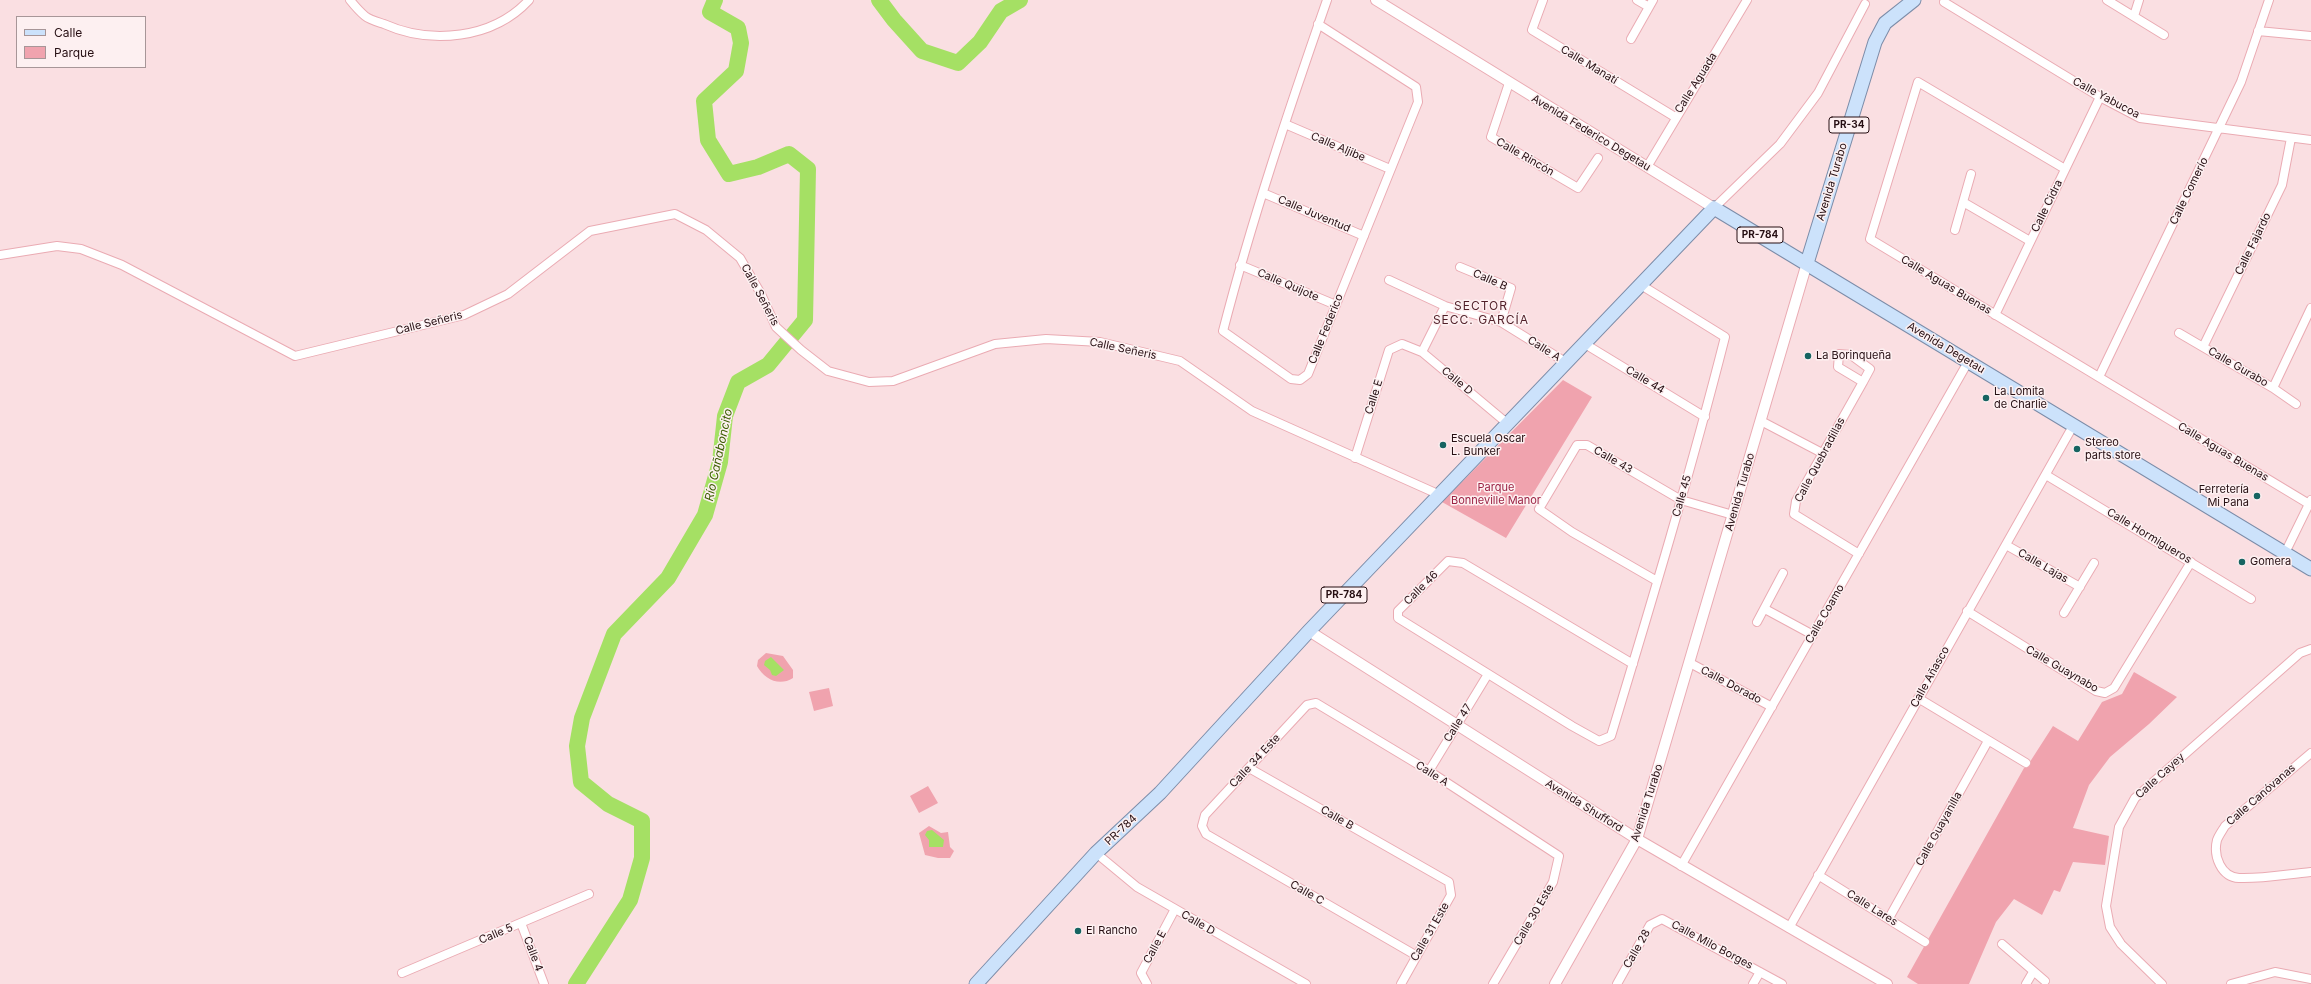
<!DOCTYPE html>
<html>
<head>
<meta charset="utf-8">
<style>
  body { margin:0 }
  #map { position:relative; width:2311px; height:984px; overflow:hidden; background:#fadfe2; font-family:Inter,sans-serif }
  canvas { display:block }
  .legend { position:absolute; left:16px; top:16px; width:130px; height:52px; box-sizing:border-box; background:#fdf0f1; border:1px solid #a79698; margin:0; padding:5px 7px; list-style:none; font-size:12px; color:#260f13 }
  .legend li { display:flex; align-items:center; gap:8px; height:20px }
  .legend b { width:20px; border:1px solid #a79698 }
</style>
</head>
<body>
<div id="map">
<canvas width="2311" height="984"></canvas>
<ul class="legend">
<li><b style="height:5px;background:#cce2fb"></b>Calle</li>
<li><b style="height:11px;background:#f0a3ae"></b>Parque</li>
</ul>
</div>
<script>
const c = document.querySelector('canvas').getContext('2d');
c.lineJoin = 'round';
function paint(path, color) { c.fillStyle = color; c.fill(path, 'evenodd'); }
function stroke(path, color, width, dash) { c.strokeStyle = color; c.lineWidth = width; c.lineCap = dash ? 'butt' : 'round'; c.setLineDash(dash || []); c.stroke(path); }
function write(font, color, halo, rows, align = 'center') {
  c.font = font + ' Inter,sans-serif'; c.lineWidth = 3; c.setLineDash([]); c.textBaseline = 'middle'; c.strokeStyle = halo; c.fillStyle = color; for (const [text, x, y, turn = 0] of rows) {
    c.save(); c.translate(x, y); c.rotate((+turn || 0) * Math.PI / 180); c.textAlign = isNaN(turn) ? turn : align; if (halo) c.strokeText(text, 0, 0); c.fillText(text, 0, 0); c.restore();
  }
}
paint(new Path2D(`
  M1563,380L1592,397L1506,538L1442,502Z
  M766,653L783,656L793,670V678C779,687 764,679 757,666L758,660Z
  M2134,672L2177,697L2149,724L2110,757L2089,785L2073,828L2109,836L2105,865L2073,862L2060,892L2054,890L2042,915L2014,899L1996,922L1969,984H1918L1907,977L2024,768H2026L2053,726L2078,741L2102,702L2122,694Z
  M829,688L833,706L814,711L809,692Z
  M928,786L938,803L919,813L910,796Z
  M929,826L941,833L948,832L950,847L954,851L950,858H938L925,855L919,833Z`), '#f0a3ae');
paint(new Path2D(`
  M771,657L784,670L776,676L772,675L770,670L764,665L765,661Z
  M932,830L944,840L943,847H929V840L925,835L927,831Z`), '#a5e064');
stroke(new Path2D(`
  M879,0L894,20L922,51L958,63L980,42L1001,11L1020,0
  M576,984L630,900L642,858V821L608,804L581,782L577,746L582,718L614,634L668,578L705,515L720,462L725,416L738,382L768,365L805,320L808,169L789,154L758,167L729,174L708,140L704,101L736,71L741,43L738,28L710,12L715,0`), '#a5e064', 16);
const minor = new Path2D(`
  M350,0C354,5 359,11 365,16C370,20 378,22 384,24C431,45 493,39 529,0
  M1543,0L1532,30L1675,117
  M1637,0L1649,7
  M2107,0L2164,35
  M1944,2L2100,97L2140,118L2311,140
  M2134,16L2139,0
  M1318,24L1416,87L1418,102L1308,374L1300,380L1291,379L1223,331C1252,219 1289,109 1327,0
  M2258,31L2311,36
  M1631,39L1653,0
  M1509,83L1491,137L1578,188L1598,158
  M1285,124L1390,169
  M1647,167L1747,0
  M2065,169L1918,82L1870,239L2309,504
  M1263,193L1364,236
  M1963,202L2030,241
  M1714,208L1780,144L1818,93L1865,4
  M1955,230L1971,174
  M0,255L57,246L81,249L122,265L295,356L464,315L508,294L590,231L675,214L706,230L740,258L761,294L776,327L801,350L828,371L869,382L893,381L995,344L1046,339L1100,342L1180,361L1252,411L1440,495
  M1240,265L1336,305
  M1460,267L1511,288L1501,322
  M1389,280L1445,306L1501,322L1567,363
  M1995,315L2100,97
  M2179,333L2273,388L2296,404
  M1585,344L1705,417
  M2203,347L2282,185L2291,138
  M1422,352L1445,306
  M1839,354L1851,355L1870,369L1863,382L1838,367Z
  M2099,377L2241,82L2269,0
  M2273,388L2311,308
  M1761,421L1822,453
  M1355,458L1389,350L1402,344L1422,352L1508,424
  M2046,475L2251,599
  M2006,545L2080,587
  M2285,553L2311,500
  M1859,554L1794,514L1796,501L1863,382
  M1657,581L1572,532L1539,509L1577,445H1587L1681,500L1733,515
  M1765,609L1813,635
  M1967,611L2096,691L2105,693L2114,688L2191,562
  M2064,613L2094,563
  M1757,622L1783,573
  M1690,663L1772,707
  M1633,664L1463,563L1448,561L1398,611V618L1572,726L1599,741L1611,736C1651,604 1691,471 1725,337L1641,285
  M1918,698L2026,763
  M2311,753L2225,826C2222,831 2219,835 2217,840C2213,856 2221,877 2239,878C2262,879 2288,874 2311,872
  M1249,768L1449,882L1451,895L1401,984
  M1429,771L1488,674
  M1096,853L1137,887L1306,984
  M1681,866L1968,362
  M1818,875L1925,942
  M1889,918L1988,741
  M521,923L544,984
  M1789,928L2073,426
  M2002,944L2045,981
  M1417,956L1206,834L1202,826L1205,815L1307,705L1316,703L1429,771L1559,856L1553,882L1493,984
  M402,973L589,894
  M1147,984L1141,973L1175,909
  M1617,984L1650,925L1662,919L1782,984
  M1753,984L1760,972
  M2026,984L2033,972
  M2162,984L2121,944L2110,927L2106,906L2119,827L2135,798L2300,653L2311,649
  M2231,984L2275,972L2311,979`);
const tertiary = new Path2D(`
  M1376,0L1714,208
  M1309,631L1637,839L1887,984
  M1555,984L1637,839L1807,263`);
const primary = new Path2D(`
  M1807,263L1875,42L1885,23L1914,0
  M976,984L1096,853L1160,793L1309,631L1714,208L2311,569`);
stroke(minor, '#eaabb3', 10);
stroke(tertiary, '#eaabb3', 12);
stroke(primary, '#7c8ca8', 15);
stroke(minor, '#fff', 8);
stroke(tertiary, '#fff', 10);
stroke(primary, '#cce2fb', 13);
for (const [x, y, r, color] of [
  [1808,356,4,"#166461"],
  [1986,398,4,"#166461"],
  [1443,445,4,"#166461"],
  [2077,449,4,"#166461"],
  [2257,496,4,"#166461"],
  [2242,562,4,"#166461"],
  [1078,931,4,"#166461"]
]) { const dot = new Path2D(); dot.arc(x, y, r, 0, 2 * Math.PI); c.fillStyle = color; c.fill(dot); stroke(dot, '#fdf0f1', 1.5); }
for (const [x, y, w] of [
  [1849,125,40],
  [1760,235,46],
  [1344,595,46]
]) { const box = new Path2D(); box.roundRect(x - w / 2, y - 8, w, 16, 3); c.fillStyle = '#fdf0f1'; c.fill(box); stroke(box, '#260f13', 1); }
write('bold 10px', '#260f13', null, [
  ["PR-34",1849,125],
  ["PR-784",1760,235],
  ["PR-784",1344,595]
]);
write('11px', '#260f13', '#fdf0f1', [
  ["Calle Manatí",1589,65,31],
  ["Calle Aguada",1696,83,-58],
  ["Calle Yabucoa",2106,98,28],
  ["Avenida Federico Degetau",1591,133,31],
  ["Calle Aljibe",1338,147,23],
  ["Calle Rincón",1525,157,30],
  ["Avenida Turabo",1832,182,-73],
  ["Calle Comerío",2189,191,-64],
  ["Calle Cidra",2047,206,-64],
  ["Calle Juventud",1314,214,23],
  ["Calle Fajardo",2253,244,-64],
  ["Calle B",1490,280,24],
  ["Calle Quijote",1288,285,23],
  ["Calle Aguas Buenas",1946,285,31],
  ["Calle Señeris",760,295,62],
  ["Calle Señeris",429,323,-14],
  ["Calle Federico",1326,329,-68],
  ["Avenida Degetau",1946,348,31],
  ["Calle Señeris",1123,349,12],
  ["Calle A",1544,349,32],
  ["Calle Gurabo",2238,367,30],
  ["Calle 44",1645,380,31],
  ["Calle D",1457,381,40],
  ["Calle E",1374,397,-72],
  ["Calle Aguas Buenas",2223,452,31],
  ["Calle 43",1613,460,30],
  ["Calle Quebradillas",1820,460,-62],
  ["Avenida Turabo",1740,492,-74],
  ["Calle 45",1682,496,-74],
  ["Calle Hormigueros",2149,536,31],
  ["Calle Lajas",2043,566,30],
  ["Calle 46",1421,588,-45],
  ["Calle Coamo",1825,614,-60],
  ["Calle Guaynabo",2062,669,30],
  ["Calle Añasco",1930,677,-61],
  ["Calle Dorado",1731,685,28],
  ["Calle 47",1458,723,-58],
  ["Calle 34 Este",1255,761,-47],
  ["Calle A",1432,774,32],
  ["Calle Cayey",2160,776,-42],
  ["Calle Canóvanas",2261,795,-41],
  ["Avenida Turabo",1647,803,-72],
  ["Avenida Shufford",1584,806,32],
  ["Calle B",1337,818,30],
  ["Calle Guayanilla",1939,829,-61],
  ["PR-784",1121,830,-43],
  ["Calle C",1307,893,30],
  ["Calle Lares",1872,908,32],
  ["Calle 30 Este",1534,915,-60],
  ["Calle D",1198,923,30],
  ["Calle 31 Este",1430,932,-60],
  ["Calle 5",496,934,-23],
  ["Calle Milo Borges",1712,945,28],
  ["Calle E",1155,947,-62],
  ["Calle 28",1637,949,-60],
  ["Calle 4",533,954,69]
]);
write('11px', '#260f13', '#fdf0f1', [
  ["La Borinqueña",1816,356],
  ["La Lomita",1994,392],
  ["de Charlie",1994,405],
  ["Escuela Oscar",1451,439],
  ["L. Bunker",1451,452],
  ["Stereo",2085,443],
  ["parts store",2085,456],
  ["Ferretería",2249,490,"right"],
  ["Mi Pana",2249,503,"right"],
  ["Gomera",2250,562],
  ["El Rancho",1086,931]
], 'left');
write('11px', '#9b2143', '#fdf0f1', [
  ["Parque",1496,488],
  ["Bonneville Manor",1496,501]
]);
c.letterSpacing = '1px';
write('12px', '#501f28', '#fdf0f1', [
  ["SECTOR",1481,306],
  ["SECC. GARCÍA",1481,320]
]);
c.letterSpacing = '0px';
write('italic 12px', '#3b5e01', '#fdf0f1', [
  ["Río Cañaboncito",719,455,-78]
]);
</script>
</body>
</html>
